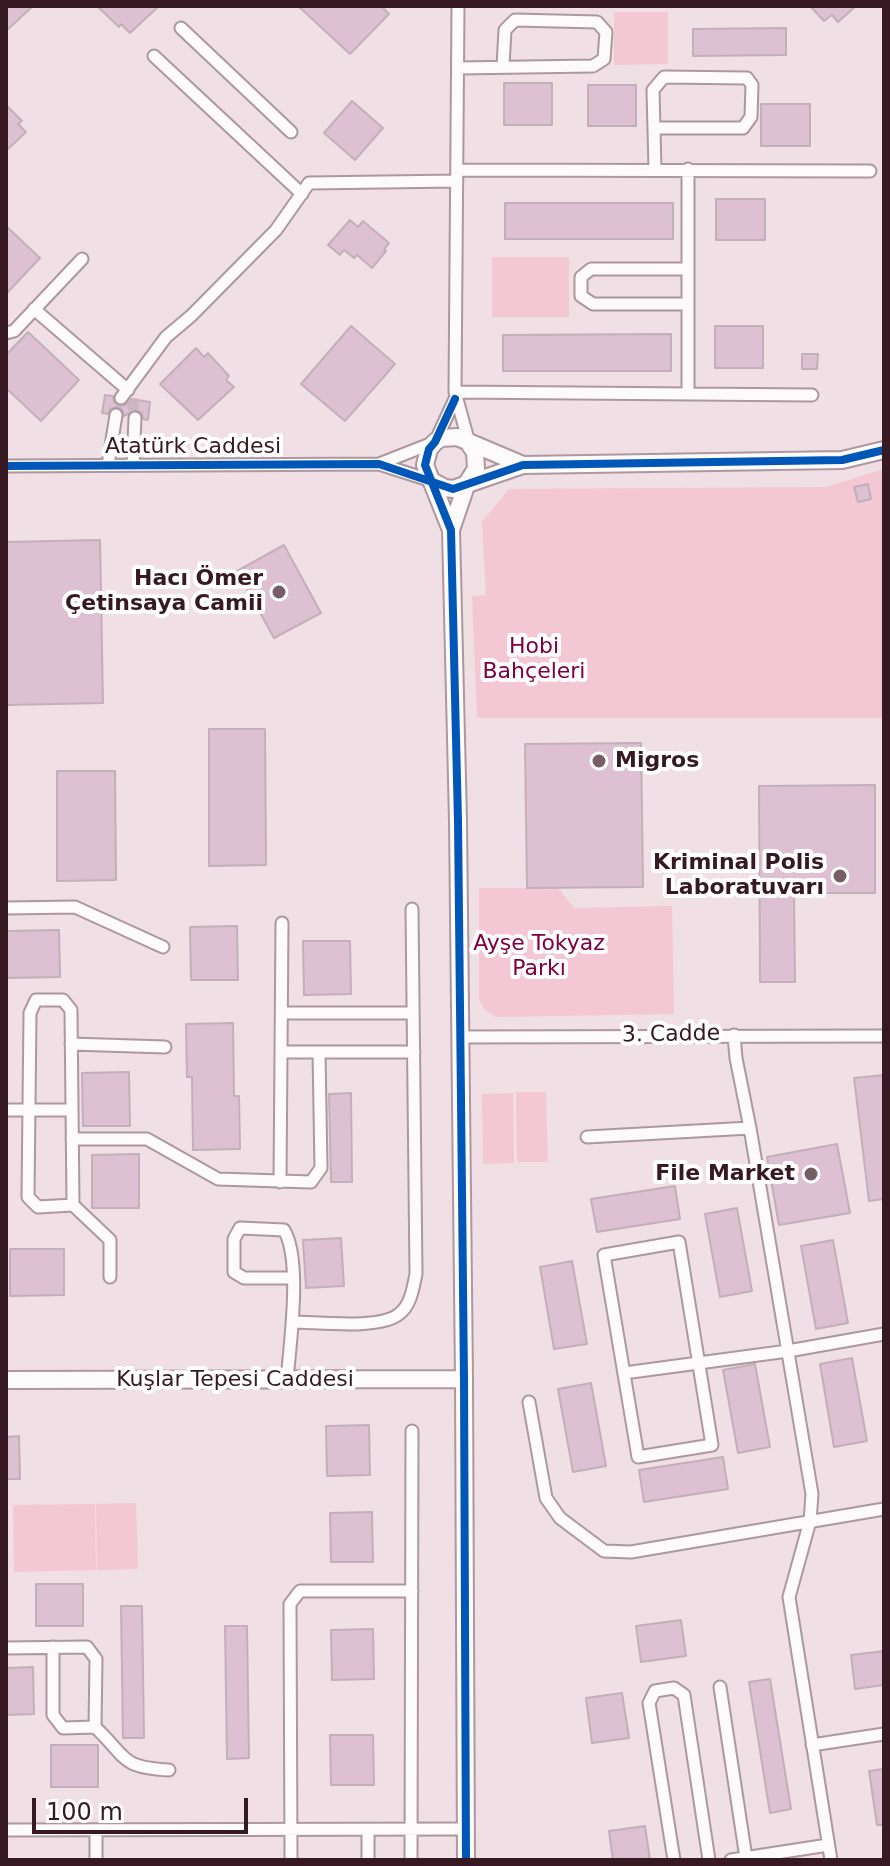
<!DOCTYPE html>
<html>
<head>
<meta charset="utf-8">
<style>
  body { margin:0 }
  #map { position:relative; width:890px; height:1866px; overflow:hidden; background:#f0dfe4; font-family:"DejaVu Sans",sans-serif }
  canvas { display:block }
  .frame { position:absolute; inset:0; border:8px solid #361922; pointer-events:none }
  .scale { position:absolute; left:32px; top:1798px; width:216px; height:36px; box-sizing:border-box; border:4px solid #361922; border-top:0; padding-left:10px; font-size:24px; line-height:28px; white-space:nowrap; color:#361922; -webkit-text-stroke:6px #fff; paint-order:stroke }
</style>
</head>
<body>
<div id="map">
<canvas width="890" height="1866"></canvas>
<div class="frame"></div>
<div class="scale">100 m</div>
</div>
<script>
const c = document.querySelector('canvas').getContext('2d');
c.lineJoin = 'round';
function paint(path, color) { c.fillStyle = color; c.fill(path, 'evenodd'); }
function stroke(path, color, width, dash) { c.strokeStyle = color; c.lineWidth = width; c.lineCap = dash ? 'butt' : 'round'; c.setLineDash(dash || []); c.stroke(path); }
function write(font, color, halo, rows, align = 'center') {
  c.font = font + ' "DejaVu Sans",sans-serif'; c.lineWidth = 8; c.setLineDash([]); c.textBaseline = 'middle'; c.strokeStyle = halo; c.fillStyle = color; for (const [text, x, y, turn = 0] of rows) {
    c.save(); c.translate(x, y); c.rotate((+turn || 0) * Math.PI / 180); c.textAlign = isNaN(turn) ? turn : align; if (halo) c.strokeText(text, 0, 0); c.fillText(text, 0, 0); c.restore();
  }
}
paint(new Path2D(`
  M614,12H668V64L614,65Z
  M492,257H569V317H492Z
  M884,469V718H477L472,596L486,595L482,522L509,489L826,487Z
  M479,888H558L574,908L672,906L674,1014L496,1017L485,1010L479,999Z
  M516,1092H546L548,1162H517Z
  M513,1093L514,1163L483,1164L482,1094Z
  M136,1503L138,1569L97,1570L96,1504Z
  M95,1504L96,1570L14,1572L13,1505Z`), '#f3c7d4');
const building = new Path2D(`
  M6,6H33L6,31Z
  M97,6H159L130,33L121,24L119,27Z
  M298,6H381L389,14L350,54Z
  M810,6H856L838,22L832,15L824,21Z
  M786,28V55L693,56V29Z
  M504,83H552V125H504Z
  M588,85H636V126H588Z
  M352,101L383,128L355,160L324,133Z
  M761,104H810V146H761Z
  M6,105L22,121L18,124L26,132L6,151Z
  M716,199H765V240H716Z
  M505,203H673V239H505Z
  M350,220L358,227L363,221L389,243L384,250L386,251L372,268L357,255L354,258L344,250L340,255L328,245Z
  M6,226L40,258L6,294Z
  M351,326L395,364L345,421L301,384Z
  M715,326H763V368H715Z
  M28,332L79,380L41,421L6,388V355Z
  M671,334V371H503V335Z
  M196,348L204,357L208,353L229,376L226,380L234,387L198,420L160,384Z
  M802,354H818L817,369H802Z
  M105,395L113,396L114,402L119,406L125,405L131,399L150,402L148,420L143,419L142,413L136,410L124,416L122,409L117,407L110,409L108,414L102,413Z
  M868,484L871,499L858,502L854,487Z
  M100,540L103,703L6,705V542Z
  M284,545L321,613L274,638L237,571Z
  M209,729H265L266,865L209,866Z
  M641,743L643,887L527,888L525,744Z
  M57,771H115L116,880L57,881Z
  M875,785V893H794L795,982H760L759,786Z
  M237,926L238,980H191L190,927Z
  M59,930L60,977L6,978V931Z
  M303,941H350L351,994L304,995Z
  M233,1023L234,1096H239L240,1149L193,1150L192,1077H187L186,1024Z
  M129,1072L130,1126H83L82,1073Z
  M884,1075V1199L869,1201L854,1078Z
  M351,1093L352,1182H331L329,1094Z
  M837,1144L850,1213L779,1225L767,1157Z
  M139,1154V1208H92V1155Z
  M675,1186L680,1219L597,1232L591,1199Z
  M737,1208L752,1291L720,1297L705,1214Z
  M341,1238L344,1286L306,1288L303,1240Z
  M833,1240L848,1323L816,1329L801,1246Z
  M10,1249H64V1295L10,1296Z
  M572,1261L587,1344L554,1349L540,1267Z
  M852,1358L867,1441L834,1447L820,1364Z
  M755,1364L770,1447L738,1453L723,1370Z
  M591,1383L606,1466L573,1472L558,1389Z
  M369,1425L370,1475L327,1476L326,1426Z
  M19,1436L20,1479H6V1437Z
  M723,1457L728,1489L644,1502L639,1470Z
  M372,1512L373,1562H331L330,1513Z
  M36,1584H83V1626H36Z
  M121,1606H142L144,1738H123Z
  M681,1620L686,1656L641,1662L636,1626Z
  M225,1626H247L249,1758L227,1759Z
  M373,1629L374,1679L332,1680L331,1630Z
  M884,1651V1685L855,1689L851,1655Z
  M33,1667L34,1714L6,1715V1668Z
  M770,1679L791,1809L770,1813L749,1682Z
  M622,1693L629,1738L592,1743L586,1698Z
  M330,1735H373L374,1785H331Z
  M51,1745H98V1787H51Z
  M884,1769V1825H877L869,1771Z
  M645,1826L650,1860H613L609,1831Z`);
paint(building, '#ddc0d1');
stroke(building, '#c3afba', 2);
stroke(new Path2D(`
  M132,399L135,418`), '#cbb7bd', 11, [11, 5.5]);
const street = new Path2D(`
  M458,6L455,392L469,443
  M181,28L291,132
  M154,56L302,194
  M458,68L593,66L604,59L606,32L597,22L515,20L505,30L503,66
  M654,128H743L751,117L752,85L747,78L664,77L653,90L655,169
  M457,170L870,171
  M688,269H591L581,277V296L593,304H688
  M34,309L128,390
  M6,333L14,331L82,259
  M455,392L812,395
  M688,394V169
  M121,398L166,337L191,316L276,230L309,183L457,181
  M379,464L435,442L455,399
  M108,465L116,415
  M133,465L135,418
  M6,466L379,464L432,481
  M6,908L75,907L163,947
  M282,1013H413
  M734,1035L736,1058L750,1128L812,1494L810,1521L789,1597L831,1860
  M459,1037L884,1036
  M71,1044L165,1047
  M281,1052H414
  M6,1110H72
  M587,1137L750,1128
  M72,1139H147L218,1179L311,1182L321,1168L319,1052
  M280,1182L282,923
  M73,1205L38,1207L28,1197L30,1013L36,1000H63L71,1010L73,1205L110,1240V1277
  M679,1242L712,1445L638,1457L604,1255Z
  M292,1322C318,1322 379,1330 399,1314C411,1305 413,1288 416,1274L412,909
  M624,1373L788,1351L884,1334
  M287,1380C290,1343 302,1260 284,1230L240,1228L234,1239V1272L244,1278H292
  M529,1402L546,1498L560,1518L604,1551L631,1552L884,1509
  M6,1648L87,1647L96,1659L95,1727L63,1728L53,1715V1647
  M720,1687L746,1858
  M95,1727C128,1758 119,1767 169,1770
  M812,1745L884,1734
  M368,1829V1860
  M6,1830L466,1829
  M96,1830V1860
  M291,1860L290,1604L300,1591H412
  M411,1860L412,1431
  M674,1860L649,1703L655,1691L674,1688L684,1695L709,1860
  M731,1860L828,1845`);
const secondary = new Path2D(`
  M432,481L445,488L453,489L523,465L842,460L884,450
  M451,530L467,483L476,469L475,452L470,445
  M6,1380L464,1379
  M466,1860L464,1379L458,821L451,530L425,465L429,449L435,442L441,438L457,437L523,465`);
stroke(street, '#ac989e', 15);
stroke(secondary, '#ac989e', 20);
stroke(street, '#fdfafb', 11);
stroke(secondary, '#fdfafb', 16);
stroke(new Path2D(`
  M455,399L435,442L429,449L425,465L451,530L458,821L464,1379L466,1860
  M6,466L379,464L453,489L523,465L842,460L884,450`), '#0057b8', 8);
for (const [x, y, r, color] of [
  [279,592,8,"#775e66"],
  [599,761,8,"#775e66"],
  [840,876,8,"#775e66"],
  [811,1174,8,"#775e66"]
]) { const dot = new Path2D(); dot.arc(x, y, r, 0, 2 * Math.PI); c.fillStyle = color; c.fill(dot); stroke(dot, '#fff', 3); }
write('22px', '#361922', '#fff', [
  ["Atatürk Caddesi",193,447],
  ["3. Cadde",671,1035,-1],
  ["Kuşlar Tepesi Caddesi",235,1380]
]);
write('bold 22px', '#361922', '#fff', [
  ["Hacı Ömer",263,579],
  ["Çetinsaya Camii",263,604],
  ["Migros",615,761,"left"],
  ["Kriminal Polis",824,863],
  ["Laboratuvarı",824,888],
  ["File Market",795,1174]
], 'right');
write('22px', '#800042', '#fff', [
  ["Hobi",534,647],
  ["Bahçeleri",534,672],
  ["Ayşe Tokyaz",539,944],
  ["Parkı",539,969]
]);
</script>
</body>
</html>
